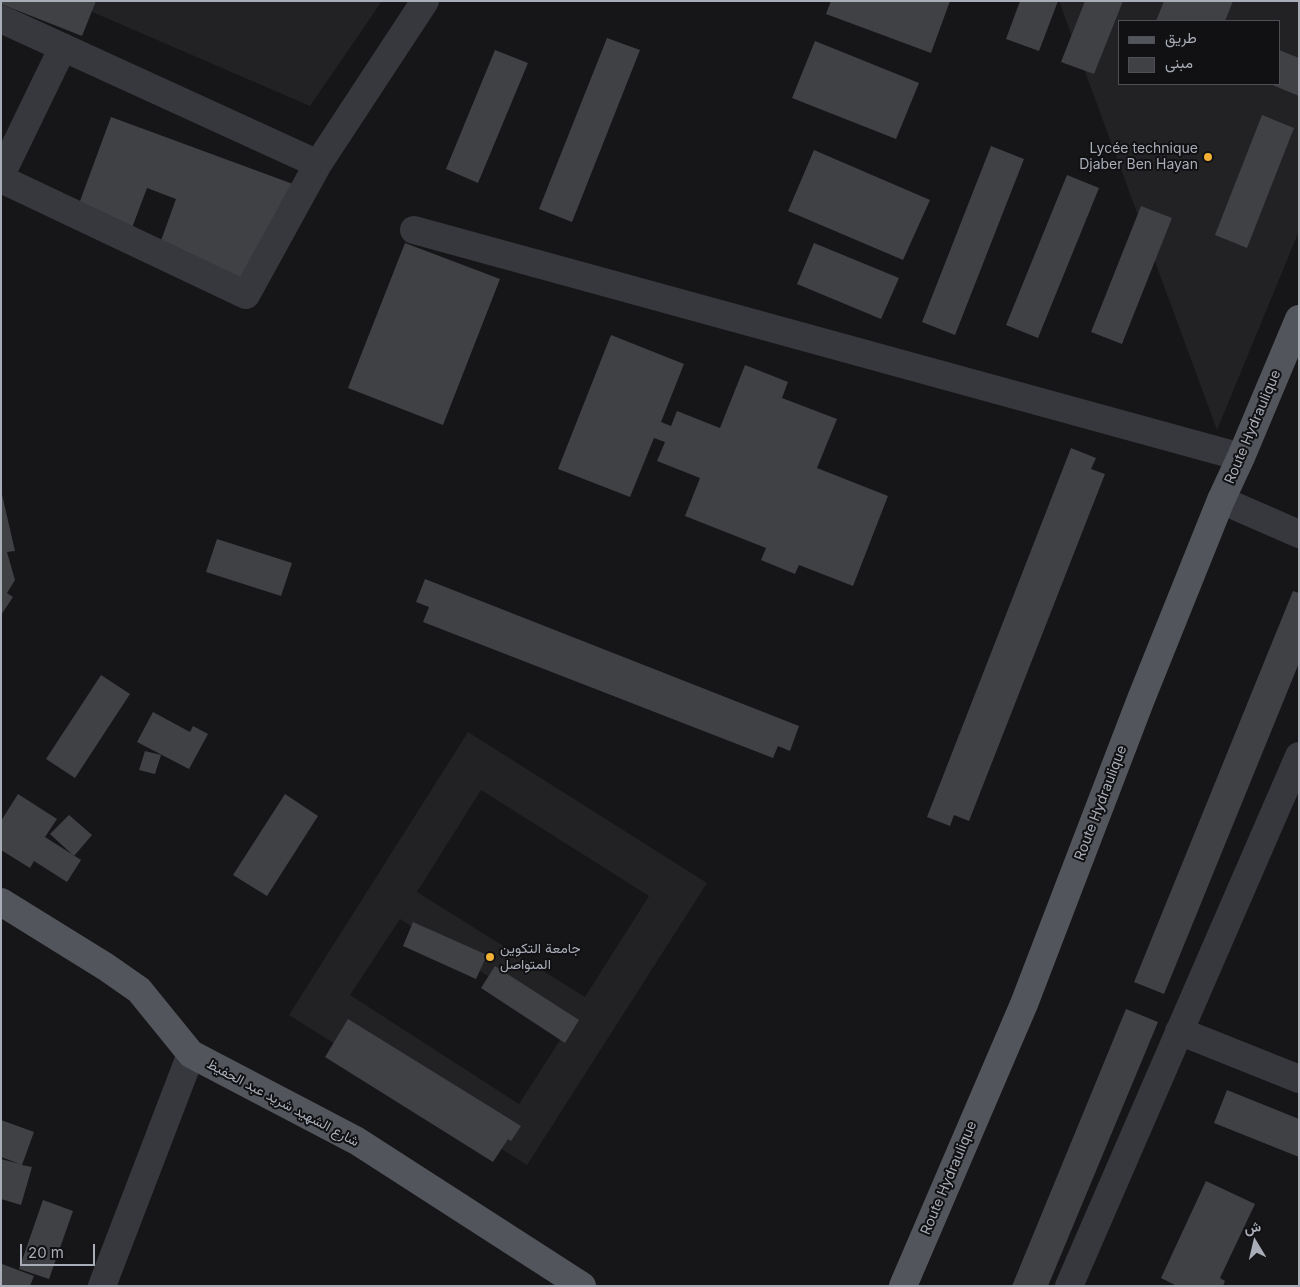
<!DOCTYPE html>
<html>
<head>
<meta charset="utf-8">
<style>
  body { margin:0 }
  #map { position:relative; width:1300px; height:1287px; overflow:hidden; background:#161618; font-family:Inter,Vazirmatn,sans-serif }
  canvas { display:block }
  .frame { position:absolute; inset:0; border:2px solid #a8adb8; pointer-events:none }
  .legend { position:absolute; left:1118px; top:20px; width:162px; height:65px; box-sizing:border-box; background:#111113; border:1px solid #4d4f55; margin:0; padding:6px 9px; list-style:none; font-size:15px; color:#a8adb8 }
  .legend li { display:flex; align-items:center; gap:10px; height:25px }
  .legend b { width:25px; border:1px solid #4d4f55 }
  .north { position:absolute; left:1230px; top:1217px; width:50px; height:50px; -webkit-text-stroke:4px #111113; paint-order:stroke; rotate:351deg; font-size:14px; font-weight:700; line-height:20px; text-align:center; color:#a8adb8 }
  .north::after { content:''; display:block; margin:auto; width:18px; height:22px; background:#a8adb8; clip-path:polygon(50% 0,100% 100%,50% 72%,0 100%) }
  .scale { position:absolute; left:20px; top:1244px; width:75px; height:22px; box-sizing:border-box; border:2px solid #a8adb8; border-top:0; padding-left:6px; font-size:15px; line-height:18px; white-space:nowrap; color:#a8adb8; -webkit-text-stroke:4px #111113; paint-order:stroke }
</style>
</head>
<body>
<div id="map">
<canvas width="1300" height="1287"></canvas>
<div class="frame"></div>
<ul class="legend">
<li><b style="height:6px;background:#53555c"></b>طريق</li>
<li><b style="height:14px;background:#404145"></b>مبنى</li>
</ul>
<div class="north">ش</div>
<div class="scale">20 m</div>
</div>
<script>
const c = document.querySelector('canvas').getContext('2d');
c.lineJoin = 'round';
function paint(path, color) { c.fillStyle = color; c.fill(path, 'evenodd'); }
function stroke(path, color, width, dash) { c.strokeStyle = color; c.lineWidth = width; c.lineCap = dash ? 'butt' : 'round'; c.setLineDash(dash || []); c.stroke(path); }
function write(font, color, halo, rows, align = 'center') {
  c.font = font + ' Inter,Vazirmatn,sans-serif'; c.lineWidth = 4; c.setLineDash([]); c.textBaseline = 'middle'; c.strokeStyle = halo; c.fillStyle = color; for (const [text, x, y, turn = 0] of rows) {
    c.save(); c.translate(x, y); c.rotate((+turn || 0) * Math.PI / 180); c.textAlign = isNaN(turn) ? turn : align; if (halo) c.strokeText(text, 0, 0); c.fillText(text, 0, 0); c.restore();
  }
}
paint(new Path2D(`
  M94,1H382L310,106L90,11Z
  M1059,1H1299V231L1217,430ZM1119,21H1279V84H1119Z
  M468,732L707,883L527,1165L289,1015ZM481,790L649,896L585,997L417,892ZM400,919L568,1028L519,1104L350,995Z`), '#222225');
paint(new Path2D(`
  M1,1H96L82,36L1,4Z
  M831,1H950L931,53L826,14Z
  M1020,1H1058L1039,51L1006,39Z
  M1085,1H1123L1094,74L1061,62Z
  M1164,1H1233L1225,21H1156Z
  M607,38L640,50L572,222L539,209Z
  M815,41L919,83L896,139L792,98Z
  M495,50L528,63L478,183L446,169Z
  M1279,50L1299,58V96L1270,84H1279Z
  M1262,115L1294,128L1247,248L1215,235Z
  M111,117L293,184L251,296L154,260L176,199L147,188L127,241L73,220Z
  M991,146L1024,159L955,335L922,322Z
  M814,150L930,200L903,260L788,211Z
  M1067,175L1099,188L1038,338L1006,325Z
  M1141,206L1172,218L1122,344L1091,332Z
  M405,243L500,279L443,425L348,388Z
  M814,243L899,278L881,319L797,284Z
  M611,335L684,364L661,422L671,426L677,411L720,428L745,365L788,382L782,398L837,419L817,468L888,496L853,586L799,565L795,574L761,560L766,548L685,516L700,478L657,461L665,442L654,438L630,497L558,469Z
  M1071,448L1096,458L1091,469L1105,474L969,821L954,815L950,826L927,817Z
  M1,490L15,551L7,552L15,580L7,593L13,597L1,615Z
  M217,539L292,563L281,596L206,572Z
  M425,579L799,726L790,751L778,746L773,758L423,622L429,607L416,602Z
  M1293,591L1299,593V663L1164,994L1134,982Z
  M101,675L130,694L75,778L46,759Z
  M153,712L190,732L193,726L208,734L189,769L137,742Z
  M145,751L161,755L155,774L139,770Z
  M18,794L57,819L45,837L81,860L67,882L34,861L30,868L1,850V821Z
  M285,794L318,816L267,896L233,875Z
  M69,815L92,835L74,856L50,834Z
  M413,922L487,955L476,979L403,946Z
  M495,966L579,1020L565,1043L481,988Z
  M1126,1009L1158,1022L1048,1286H1012Z
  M348,1019L521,1126L511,1141L508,1139L493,1162L325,1057Z
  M1227,1090L1299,1119V1157L1214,1123Z
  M1,1120L34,1132L22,1165L32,1167L21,1205L1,1199V1159L20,1164L1,1157Z
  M1206,1181L1255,1204L1220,1278L1225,1281L1223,1286H1177L1161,1278Z
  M43,1200L73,1211L49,1279L19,1269Z
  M2,1264L34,1276L30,1286H1Z`), '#404145');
stroke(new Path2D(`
  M1,19L318,164L425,1
  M1,175L63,47
  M1,179L246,295L318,164
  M414,230L1241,457
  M1221,500L1299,534
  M1179,1031L1299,1079
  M102,1286L191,1054
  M1069,1286L1299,756`), '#37383d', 28);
stroke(new Path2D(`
  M1,902L106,967L139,990L191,1054L357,1141L582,1286
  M903,1286L1024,1004L1141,699L1221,500L1241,457L1299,319`), '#53555c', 28);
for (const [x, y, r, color] of [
  [1208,157,5,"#f2b134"],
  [490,957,5,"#f2b134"]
]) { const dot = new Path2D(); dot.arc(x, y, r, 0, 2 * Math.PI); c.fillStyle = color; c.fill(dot); stroke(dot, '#111113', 2); }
write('14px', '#a8adb8', '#111113', [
  ["Lycée technique",1198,149],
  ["Djaber Ben Hayan",1198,165],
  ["جامعة التكوين",500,949,"left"],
  ["المتواصل",500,965,"left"]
], 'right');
write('14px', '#a8adb8', '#111113', [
  ["Route Hydraulique",1253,427,-67],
  ["Route Hydraulique",1101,803,-69],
  ["شارع الشهيد شريد عبد الحفيظ",283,1103,28],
  ["Route Hydraulique",949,1178,-67]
]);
</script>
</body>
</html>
